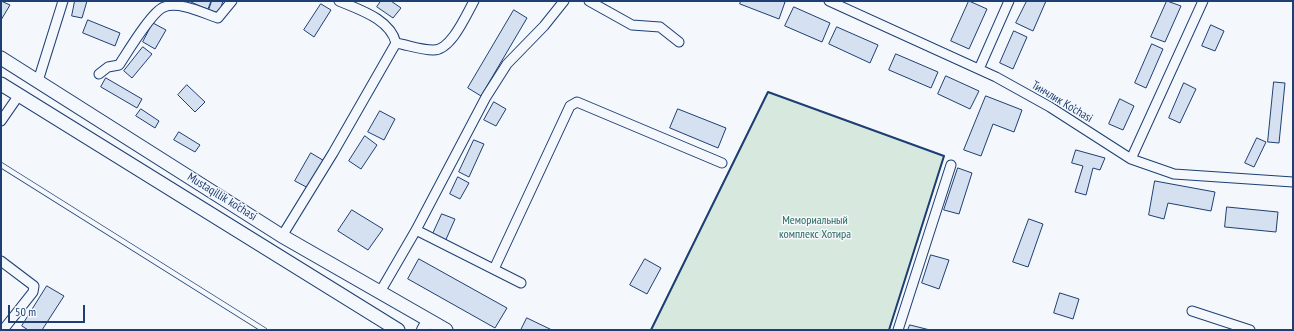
<!DOCTYPE html>
<html>
<head>
<meta charset="utf-8">
<style>
  body { margin:0 }
  #map { position:relative; width:1294px; height:331px; overflow:hidden; background:#f4f7fb; font-family:"PT Sans Narrow",sans-serif }
  canvas { display:block }
  .frame { position:absolute; inset:0; border:2px solid #1d3f73; pointer-events:none }
  .scale { position:absolute; left:8px; top:305px; width:77px; height:18px; box-sizing:border-box; border:2px solid #1d3f73; border-top:0; padding-left:5px; font-size:12px; line-height:14px; white-space:nowrap; color:#1d3f73; -webkit-text-stroke:3px #f4f7fb; paint-order:stroke }
</style>
</head>
<body>
<div id="map">
<canvas width="1294" height="331"></canvas>
<div class="frame"></div>
<div class="scale">50 m</div>
</div>
<script>
const c = document.querySelector('canvas').getContext('2d');
c.lineJoin = 'round';
function paint(path, color) { c.fillStyle = color; c.fill(path, 'evenodd'); }
function stroke(path, color, width, dash) { c.strokeStyle = color; c.lineWidth = width; c.lineCap = dash ? 'butt' : 'round'; c.setLineDash(dash || []); c.stroke(path); }
function write(font, color, halo, rows, align = 'center') {
  c.font = font + ' "PT Sans Narrow",sans-serif'; c.lineWidth = 3; c.setLineDash([]); c.textBaseline = 'middle'; c.strokeStyle = halo; c.fillStyle = color; for (const [text, x, y, turn = 0] of rows) {
    c.save(); c.translate(x, y); c.rotate((+turn || 0) * Math.PI / 180); c.textAlign = isNaN(turn) ? turn : align; if (halo) c.strokeText(text, 0, 0); c.fillText(text, 0, 0); c.restore();
  }
}
const green = new Path2D(`
  M768,92L944,156L889,330H651Z`);
paint(green, '#d7e8df');
stroke(green, '#687fa3', 1);
const building = new Path2D(`
  M1,1L10,5L1,20Z
  M75,1H87L82,18L72,16Z
  M189,1H211L208,9Z
  M212,1H223L219,13L209,10Z
  M381,1H391L401,8L393,18L377,7Z
  M741,1H782L785,2L779,19L740,4Z
  M969,1L987,9L969,49L951,41Z
  M1027,1H1046L1033,31L1016,23Z
  M1167,1L1181,6L1165,42L1151,37Z
  M321,4L331,10L314,37L304,30Z
  M794,7L830,23L822,42L785,26Z
  M514,10L527,18L481,96L468,88Z
  M88,20L120,33L115,46L83,33Z
  M153,23L166,30L155,49L143,42Z
  M1211,25L1224,31L1215,51L1202,46Z
  M837,27L878,45L870,63L829,44Z
  M1014,31L1027,37L1013,69L1000,63Z
  M1152,44L1163,49L1146,88L1135,83Z
  M143,47L152,54L132,78L124,71Z
  M896,54L938,72L931,88L889,70Z
  M946,76L979,91L970,109L938,94Z
  M106,78L142,99L137,108L101,87Z
  M1274,82L1285,83L1279,143L1268,142Z
  M1184,83L1196,89L1180,123L1169,118Z
  M187,85L205,102L195,112L178,95Z
  M986,96L1022,110L1014,132L993,124L981,156L964,150Z
  M1120,99L1134,106L1123,130L1109,124Z
  M494,102L506,109L496,126L484,120Z
  M141,109L159,121L155,128L136,116Z
  M678,109L726,128L718,148L670,128Z
  M380,111L395,119L384,140L368,132Z
  M179,132L200,145L195,152L174,140Z
  M365,136L377,145L361,169L349,161Z
  M1257,138L1266,142L1254,167L1245,163Z
  M474,140L484,144L469,177L459,172Z
  M1076,150L1105,158L1100,170L1093,168L1086,195L1075,192L1083,166L1072,163Z
  M311,153L326,162L310,189L295,181Z
  M958,168L972,173L959,214L944,210Z
  M458,177L469,183L460,199L450,194Z
  M1155,181L1215,192L1211,211L1168,203L1164,219L1149,215Z
  M1227,207L1278,212L1276,232L1225,227Z
  M352,210L383,229L368,250L338,231Z
  M442,214L455,219L444,244L431,238Z
  M1029,219L1043,224L1028,267L1013,262Z
  M931,255L949,260L939,289L922,283Z
  M419,259L507,308L495,328L408,279Z
  M645,259L661,268L647,294L630,285Z
  M47,286L64,296L42,330H28L22,326Z
  M1060,293L1079,299L1073,319L1054,313Z
  M527,318L552,330H521Z
  M910,325L930,330H908Z`);
paint(building, '#d5e0f0');
stroke(building, '#1d3f73', 1);
const service = new Path2D(`
  M1,165L264,330`);
const minor = new Path2D(`
  M589,1L632,25L660,27L679,42
  M829,1L996,77L1050,107L1131,159L1174,174L1293,182
  M396,43C408,45 421,50 433,50C451,51 466,15 474,1
  M979,69L1009,1
  M99,74L108,67L119,65C127,53 152,11 164,7C179,1 203,13 218,18L232,1
  M38,81L63,1
  M1,121L19,95
  M1131,159L1203,1
  M416,230L521,283
  M282,236L333,153L396,43C390,19 360,10 339,1
  M1,261L34,286L33,292L3,330
  M494,269L570,106L577,102L722,163
  M380,292L416,230L486,97L507,64L544,26L564,1
  M1192,311L1250,330
  M898,330L951,165`);
const tertiary = new Path2D(`
  M423,330L428,321`);
const secondary = new Path2D(`
  M1,58L282,236L446,330
  M1,84L398,330`);
stroke(service, '#1d3f73', 6);
stroke(minor, '#1d3f73', 11);
stroke(tertiary, '#1d3f73', 14);
stroke(secondary, '#1d3f73', 15);
stroke(service, '#f4f7fb', 4.5);
stroke(minor, '#f4f7fb', 9);
stroke(tertiary, '#f4f7fb', 12);
stroke(secondary, '#f4f7fb', 13);
stroke(new Path2D(`
  M651,330L768,92L944,156L889,330`), '#1d3f73', 2);
write('12px', '#1d3f73', '#f4f7fb', [
  ["Тинчлик Ko’chasi",1062,102,31],
  ["Mustaqillik ko’chasi",222,197,32]
]);
write('12px', '#2c6c60', '#f4f7fb', [
  ["Мемориальный",815,221],
  ["комплекс Хотира",815,235]
]);
</script>
</body>
</html>
